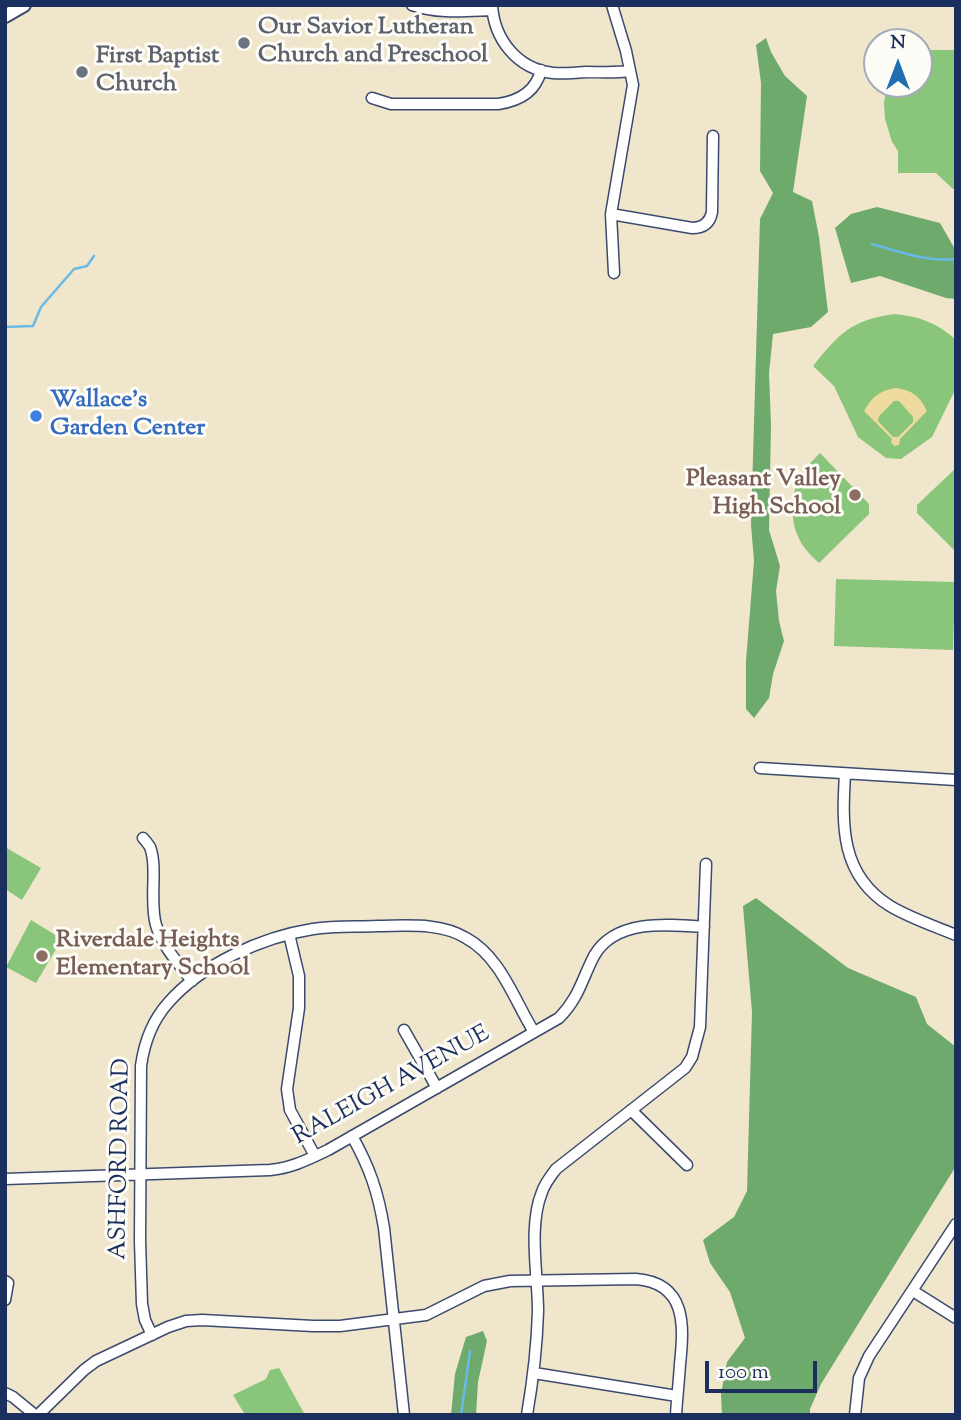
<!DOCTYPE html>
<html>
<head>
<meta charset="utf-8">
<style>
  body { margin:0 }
  #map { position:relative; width:961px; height:1420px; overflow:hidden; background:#f0e6cb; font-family:"Sorts Mill Goudy",serif }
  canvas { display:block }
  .frame { position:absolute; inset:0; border:7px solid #1b2f5e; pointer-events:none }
  .north { position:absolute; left:863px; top:28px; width:70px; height:70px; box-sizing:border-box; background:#fdfcf7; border:2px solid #a3aaba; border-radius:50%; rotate:0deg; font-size:19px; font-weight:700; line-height:28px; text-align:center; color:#1b2f5e }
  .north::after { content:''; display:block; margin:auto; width:24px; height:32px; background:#1f6fb2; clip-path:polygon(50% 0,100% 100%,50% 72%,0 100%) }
  .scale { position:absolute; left:705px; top:1361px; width:112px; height:32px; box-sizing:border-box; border:4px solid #1b2f5e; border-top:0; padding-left:9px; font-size:21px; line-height:24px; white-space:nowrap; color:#1b2f5e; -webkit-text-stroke:5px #fdfcf7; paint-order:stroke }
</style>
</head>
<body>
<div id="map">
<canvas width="961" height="1420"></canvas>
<div class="frame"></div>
<div class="north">N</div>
<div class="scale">100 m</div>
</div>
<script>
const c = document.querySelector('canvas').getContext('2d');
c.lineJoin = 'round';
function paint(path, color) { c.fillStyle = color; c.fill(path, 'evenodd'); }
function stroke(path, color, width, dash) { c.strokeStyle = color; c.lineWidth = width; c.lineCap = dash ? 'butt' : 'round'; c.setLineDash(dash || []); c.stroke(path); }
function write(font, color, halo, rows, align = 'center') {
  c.font = font + ' "Sorts Mill Goudy",serif'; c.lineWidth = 6; c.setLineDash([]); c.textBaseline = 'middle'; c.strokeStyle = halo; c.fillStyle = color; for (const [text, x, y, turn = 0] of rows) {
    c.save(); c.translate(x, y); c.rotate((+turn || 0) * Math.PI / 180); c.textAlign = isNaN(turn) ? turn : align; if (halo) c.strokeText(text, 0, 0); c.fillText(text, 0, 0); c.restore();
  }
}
paint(new Path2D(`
  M931,50H956V189H953L936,173H898V151L892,142L885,119L884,103L887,84H919V59H931Z
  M894,314C918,316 938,323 956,340V388L932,437L901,459L886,458L858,437L834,386L813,366C839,334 851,320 894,314Z
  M820,453L869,504V514L819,563C814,558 808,553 804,547C789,526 789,495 802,473C807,466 814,459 820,453Z
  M956,468V552L917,513V505Z
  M836,579L955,582L953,650L834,646Z
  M5,847L41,868L22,900L5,889Z
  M31,920L62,939L36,983L6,967Z
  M279,1368L305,1415H243L244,1413L233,1395L266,1379L270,1370Z`), '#89c57b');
paint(new Path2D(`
  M766,38L771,52L785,76L807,96L793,192L812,201L819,237L828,312L811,327L773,334L769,373L771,425L769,530L780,566L776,591L779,621L784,641L773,674L769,698L754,718L746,709V661L754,561L751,525L760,219L773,193L760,171L761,83L756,45Z
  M877,207L940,223L956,251V299L946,298L880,276L851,283L835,228L851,214Z
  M756,898L848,968L916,997L927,1024L956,1047V1166L821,1384L810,1409V1415H722L721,1394L727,1362L745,1338L730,1292L710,1263L703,1240L734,1217L747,1191L752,1012L743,906Z
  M483,1331L487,1341L478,1382L476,1415H451L455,1374L466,1337Z`), '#6eaa6b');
paint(new Path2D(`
  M896,388C913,390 920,397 927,411L900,439L899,445L894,446L891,442L892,439L864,411C872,397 880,390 896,388ZM894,401H899L913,417V422L898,437H893L878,421L879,416Z`), '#eeda9e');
stroke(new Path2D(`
  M872,244C900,252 926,262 956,259
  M5,327L33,326L41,307L74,269L87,266L94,256
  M461,1415L470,1351`), '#69bae4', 2.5);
const minor = new Path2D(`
  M412,5C438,14 465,11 492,10
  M492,5C494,39 517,69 553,73C564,74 575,73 586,72C601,72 616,73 630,71
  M612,5L626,51L633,85L611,214L614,273
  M372,98L391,104H498C519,101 536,92 541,70
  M611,214L692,228C703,228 710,223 712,212L713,136
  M760,768L956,780
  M845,774C842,825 840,875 890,906C910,918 934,926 956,935
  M143,838C146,841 148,844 150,847C158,868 149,902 156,925C162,946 179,964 192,981
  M289,934L299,976V1008L287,1089L290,1110L315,1156
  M404,1030L437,1088
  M631,1110L687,1165
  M352,1136C370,1168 378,1192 384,1228L404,1415
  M5,1179L270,1170C292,1168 309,1159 328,1150L559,1018C579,998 582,979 594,956C615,919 667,924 704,927
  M5,1281L8,1283L5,1300
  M913,1291L956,1318
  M152,1335L145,1320L142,1304L140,1241L141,1066C144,1044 152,1021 168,1003C202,964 262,937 313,929C334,926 356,927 377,926C406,926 440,922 466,938C501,957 514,1000 534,1032
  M534,1373L677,1396
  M5,1393L13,1397L35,1415
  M38,1415L84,1370L96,1361L168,1327L186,1321L202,1320L313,1326H340L426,1315L484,1286L510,1281L636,1279C687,1283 684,1326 680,1364C679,1381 677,1398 676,1415
  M527,1415C533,1380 537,1346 538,1311C538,1275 528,1226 542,1192C545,1183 551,1176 556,1169L685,1068L692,1057L700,1027L706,864
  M855,1415L859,1378L869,1356L956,1224`);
const major = new Path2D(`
  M5,16L24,5`);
stroke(minor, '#3b4a6e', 13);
stroke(major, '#3b4a6e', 16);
stroke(minor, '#fff', 10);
stroke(major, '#fff', 12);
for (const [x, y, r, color] of [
  [244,43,7,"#6b7280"],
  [82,72,7,"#6b7280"],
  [36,416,7,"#3f7fe0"],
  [855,495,7,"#8d6e63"],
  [42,956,7,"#8d6e63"]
]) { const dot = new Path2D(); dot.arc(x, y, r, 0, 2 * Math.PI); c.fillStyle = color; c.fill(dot); stroke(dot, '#fdfcf7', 2.5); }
write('bold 24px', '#5b616d', '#fdfcf7', [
  ["Our Savior Lutheran",258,29],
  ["Church and Preschool",258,57],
  ["First Baptist",96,58],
  ["Church",96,86]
], 'left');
write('bold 24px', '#366cbe', '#fdfcf7', [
  ["Wallace's",50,402],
  ["Garden Center",50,430]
], 'left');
write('bold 24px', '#785e54', '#fdfcf7', [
  ["Pleasant Valley",841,481],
  ["High School",841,509],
  ["Riverdale Heights",56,942,"left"],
  ["Elementary School",56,970,"left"]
], 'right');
write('24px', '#1b2f5e', '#fdfcf7', [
  ["RALEIGH AVENUE",392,1087,-29],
  ["ASHFORD ROAD",122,1159,-89]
]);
</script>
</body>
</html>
